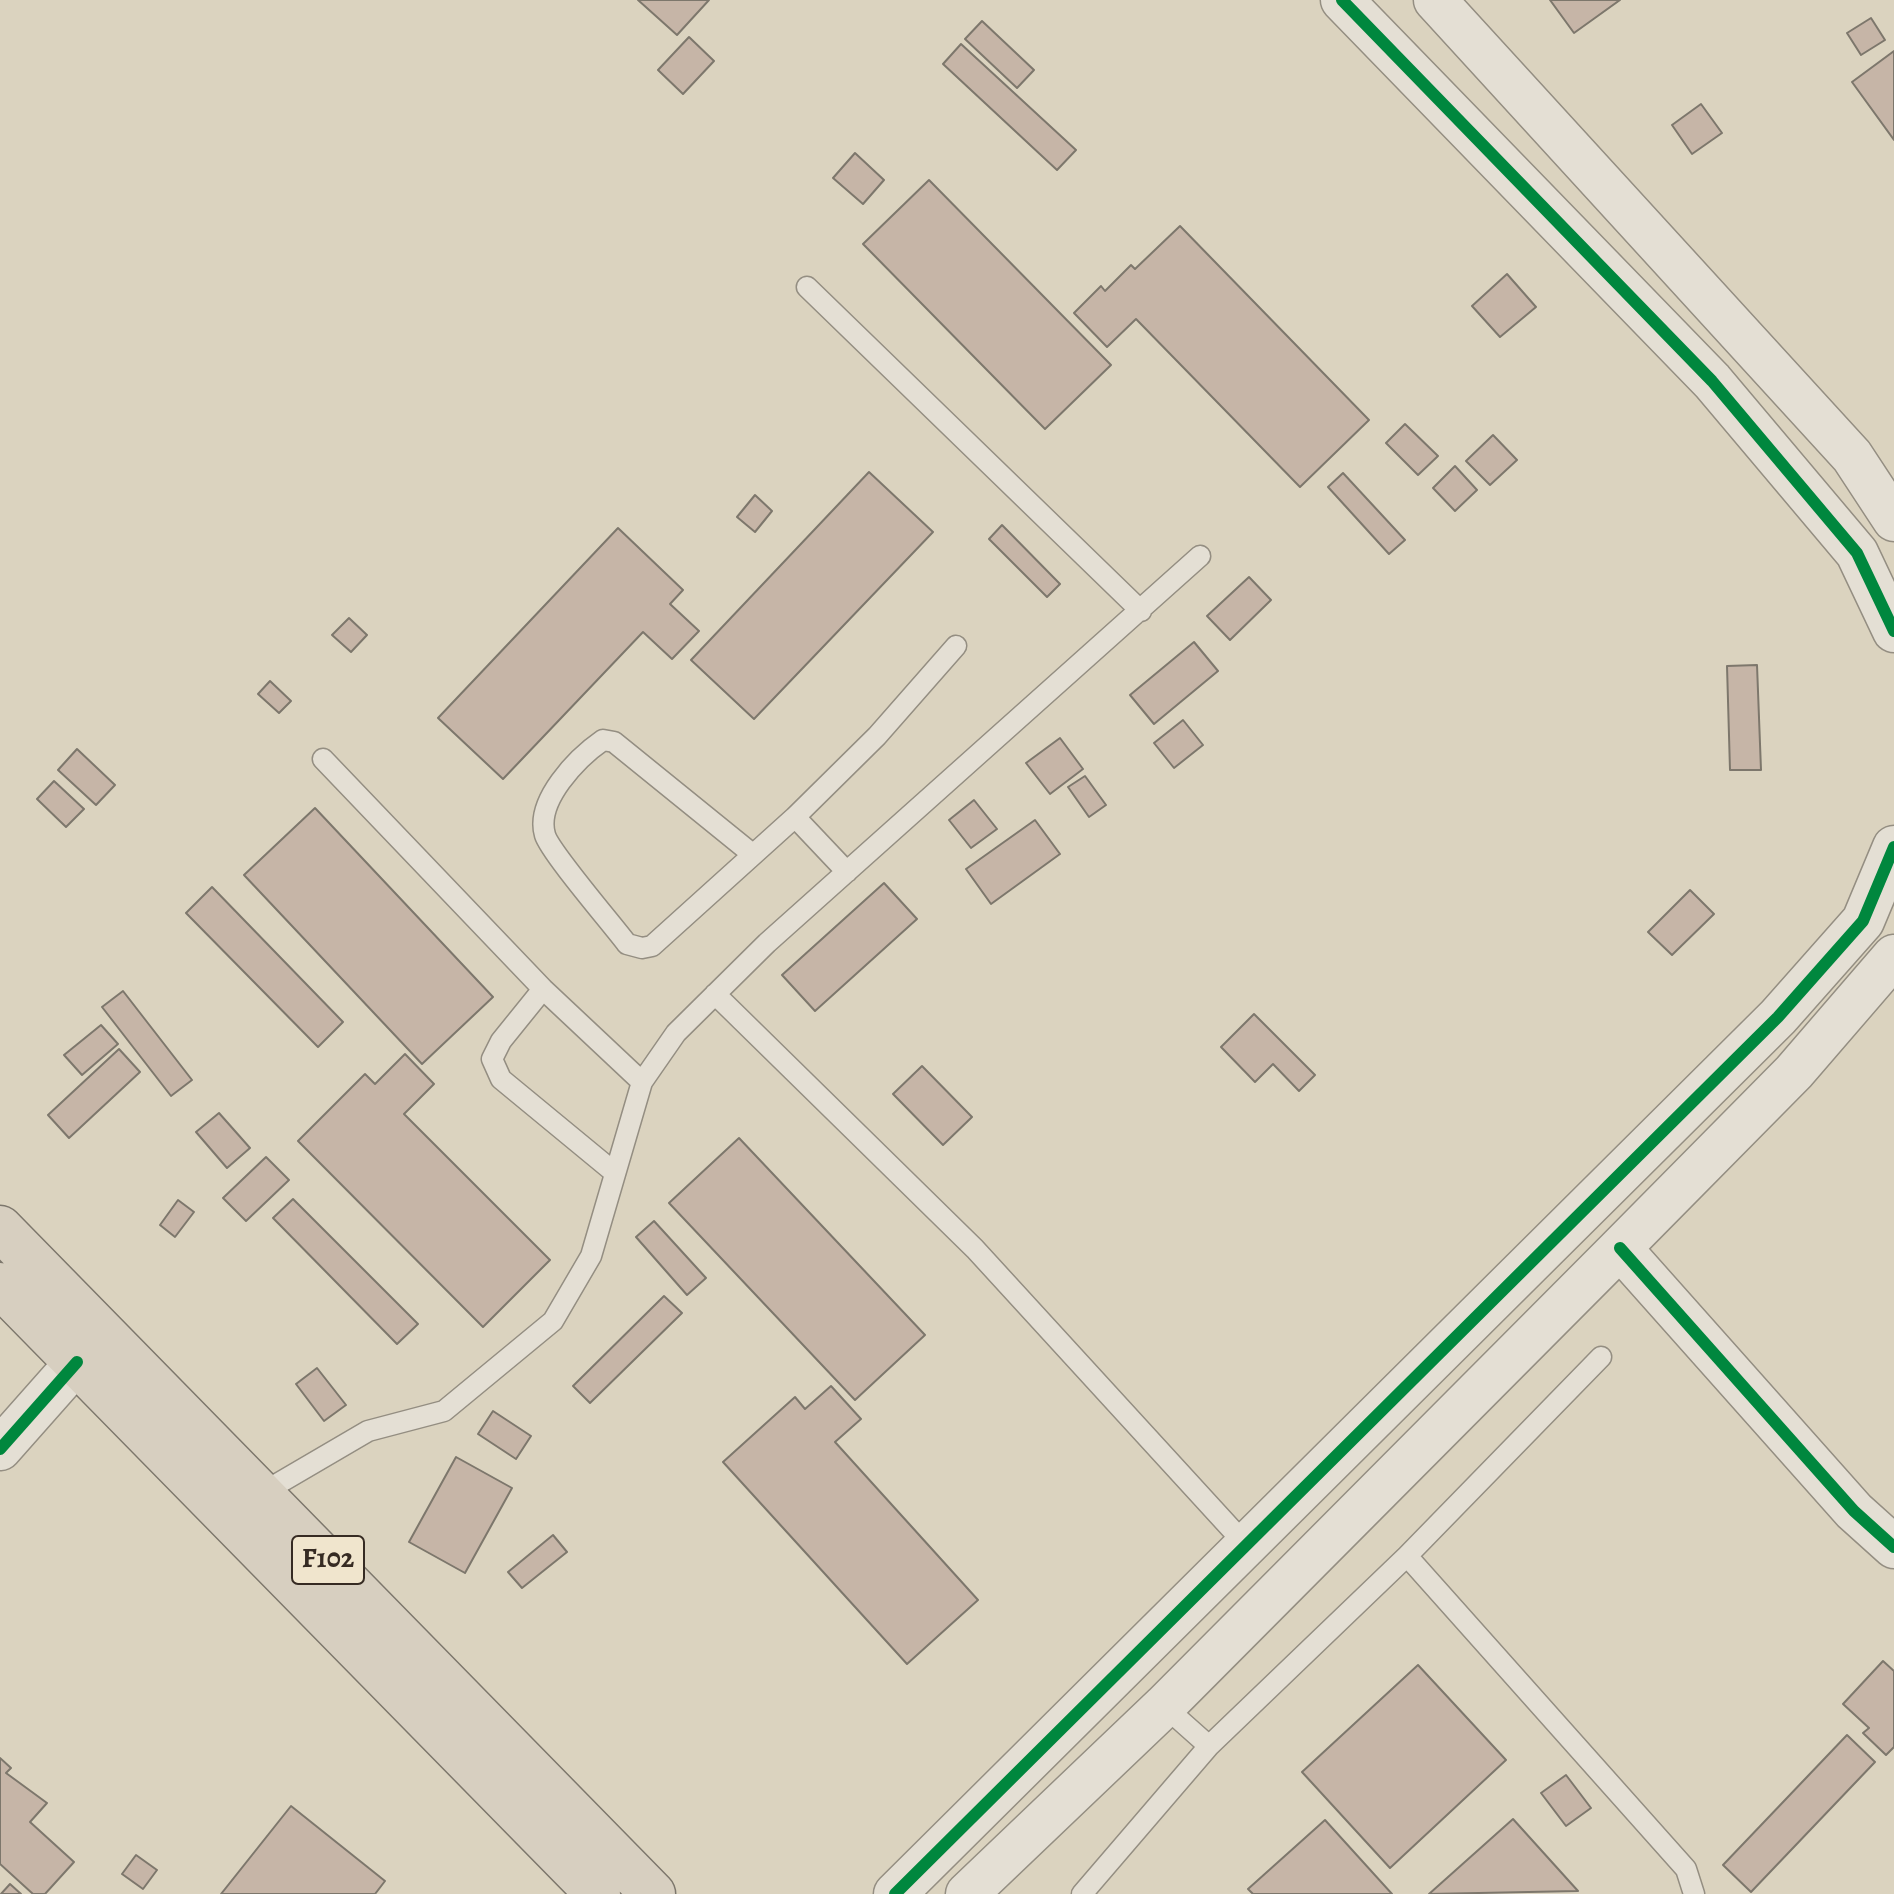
<!DOCTYPE html>
<html>
<head>
<meta charset="utf-8">
<style>
  body { margin:0 }
  canvas { display:block; background:#dbd3bf }
</style>
</head>
<body>
<canvas width="1894" height="1894"></canvas>
<script>
const c = document.querySelector('canvas').getContext('2d');
c.lineJoin = 'round';
function paint(path, color) { c.fillStyle = color; c.fill(path, 'evenodd'); }
function stroke(path, color, width, dash) { c.strokeStyle = color; c.lineWidth = width; c.lineCap = dash ? 'butt' : 'round'; c.setLineDash(dash || []); c.stroke(path); }
function write(font, color, halo, rows, align = 'center') {
  c.font = font + ' Alegreya,serif'; c.lineWidth = 6; c.setLineDash([]); c.textBaseline = 'middle'; c.strokeStyle = halo; c.fillStyle = color; for (const [text, x, y, turn = 0] of rows) {
    c.save(); c.translate(x, y); c.rotate((+turn || 0) * Math.PI / 180); c.textAlign = isNaN(turn) ? turn : align; if (halo) c.strokeText(text, 0, 0); c.fillText(text, 0, 0); c.restore();
  }
}
const building = new Path2D(`
  M638,0H709L677,35Z
  M1550,0H1620L1574,33Z
  M1871,18L1885,40L1861,55L1847,33Z
  M982,21L1034,70L1017,88L965,39Z
  M689,37L714,61L683,94L658,70Z
  M961,44L1076,150L1057,170L943,64Z
  M1894,51V140L1852,82Z
  M1701,104L1722,133L1692,154L1672,125Z
  M855,153L884,180L863,204L833,178Z
  M929,180L1111,365L1045,429L863,244Z
  M1180,226L1369,420L1300,487L1136,319L1107,347L1074,313L1101,286L1105,291L1131,265L1135,269Z
  M1507,274L1536,307L1500,337L1472,306Z
  M1405,424L1438,456L1418,475L1386,443Z
  M1493,435L1517,460L1490,485L1466,461Z
  M1455,466L1477,490L1455,511L1433,488Z
  M869,472L933,532L754,719L691,660Z
  M1343,473L1405,540L1389,554L1328,487Z
  M755,495L772,511L755,532L737,517Z
  M1002,525L1060,584L1047,597L989,539Z
  M618,528L683,590L670,604L699,631L672,659L643,632L503,779L438,718Z
  M1249,577L1271,600L1230,640L1207,616Z
  M349,618L367,635L351,652L332,635Z
  M1194,642L1218,671L1154,724L1130,695Z
  M1757,665L1761,770H1730L1727,666Z
  M270,681L291,701L279,713L258,694Z
  M1183,720L1203,745L1174,768L1154,743Z
  M1060,738L1083,769L1050,794L1026,763Z
  M77,749L115,785L96,805L58,770Z
  M1085,776L1106,805L1089,817L1068,787Z
  M54,781L84,809L66,827L37,799Z
  M974,800L997,829L971,848L949,820Z
  M315,808L493,997L422,1064L244,875Z
  M1035,820L1060,854L991,904L966,869Z
  M884,883L917,919L815,1011L782,975Z
  M212,887L343,1022L318,1047L186,913Z
  M1690,890L1714,914L1672,955L1648,932Z
  M123,991L192,1080L171,1096L102,1007Z
  M1254,1014L1315,1075L1299,1091L1273,1064L1255,1082L1221,1047Z
  M101,1025L118,1044L82,1075L64,1055Z
  M119,1049L140,1072L69,1138L48,1115Z
  M405,1054L434,1084L404,1114L550,1260L483,1327L298,1141L365,1074L375,1084Z
  M922,1066L972,1117L943,1145L893,1094Z
  M219,1113L250,1148L227,1168L196,1132Z
  M739,1138L925,1335L855,1400L669,1203Z
  M266,1157L289,1180L246,1221L223,1198Z
  M293,1199L418,1324L397,1344L273,1218Z
  M178,1200L194,1212L175,1237L160,1225Z
  M654,1221L706,1278L687,1295L636,1237Z
  M664,1296L682,1313L590,1403L573,1386Z
  M317,1368L346,1405L324,1421L296,1384Z
  M831,1386L861,1419L835,1442L978,1600L907,1664L723,1462L795,1397L805,1409Z
  M493,1411L531,1436L516,1459L478,1434Z
  M456,1457L512,1488L465,1573L409,1542Z
  M553,1535L567,1552L522,1588L508,1572Z
  M1883,1661L1894,1671V1747L1886,1755L1863,1733L1869,1728L1843,1704Z
  M1418,1665L1506,1760L1390,1868L1302,1772Z
  M1847,1735L1875,1762L1751,1892L1723,1865Z
  M0,1758L11,1768L6,1773L47,1803L30,1822L74,1862L45,1894H33L0,1864Z
  M1566,1775L1591,1808L1566,1826L1541,1793Z
  M291,1806L385,1881L375,1894H221Z
  M1513,1819L1578,1891L1429,1894Z
  M1325,1820L1392,1894H1253L1248,1889Z
  M136,1855L157,1870L143,1889L122,1874Z
  M10,1884L21,1894H1Z`);
paint(building, '#c6b5a7');
stroke(building, '#7d776c', 2);
const service = new Path2D(`
  M807,287L1141,611
  M323,759L543,989L642,1082
  M795,817L877,736L956,646
  M751,853L614,742L603,740C577,758 535,801 545,835C550,852 612,924 627,944L642,948L652,946L795,817L847,872
  M543,989L501,1041L492,1059L501,1079L615,1173
  M715,994L975,1249L1246,1545
  M262,1493L368,1431L444,1411L553,1321L591,1256L642,1082L676,1033L767,943L1200,556
  M1407,1556L1601,1357
  M1164,1706L1209,1746L1407,1556L1686,1869L1694,1894
  M1082,1894L1209,1746`);
const minor = new Path2D(`
  M1342,0L1712,381L1857,553L1894,631
  M1435,0L1852,456L1894,520
  M1620,1248L1854,1511L1894,1547
  M0,1449L77,1362
  M895,1894L1778,1017L1863,921L1894,847
  M967,1894L1164,1706L1620,1248L1794,1072L1894,956`);
const trunk = new Path2D(`
  M0,1228L653,1894
  M0,1285L598,1894`);
stroke(service, '#948e82', 23);
stroke(minor, '#948e82', 45);
stroke(trunk, '#7d776c', 47);
stroke(service, '#e4dfd4', 20);
stroke(minor, '#e4dfd4', 42);
stroke(trunk, '#d7cfc0', 44);
stroke(new Path2D(`
  M1342,0L1712,381L1857,553L1894,631
  M1620,1248L1854,1511L1894,1547
  M0,1449L77,1362
  M895,1894L1778,1017L1863,921L1894,847`), '#00873e', 12);
for (const [x, y, w] of [
  [328,1560,72]
]) { const box = new Path2D(); box.roundRect(x - w / 2, y - 24, w, 48, 6); c.fillStyle = '#f0e5cd'; c.fill(box); stroke(box, '#362b23', 2); }
write('bold 28px', '#362b23', null, [
  ["F102",328,1560]
]);
</script>
</body>
</html>
